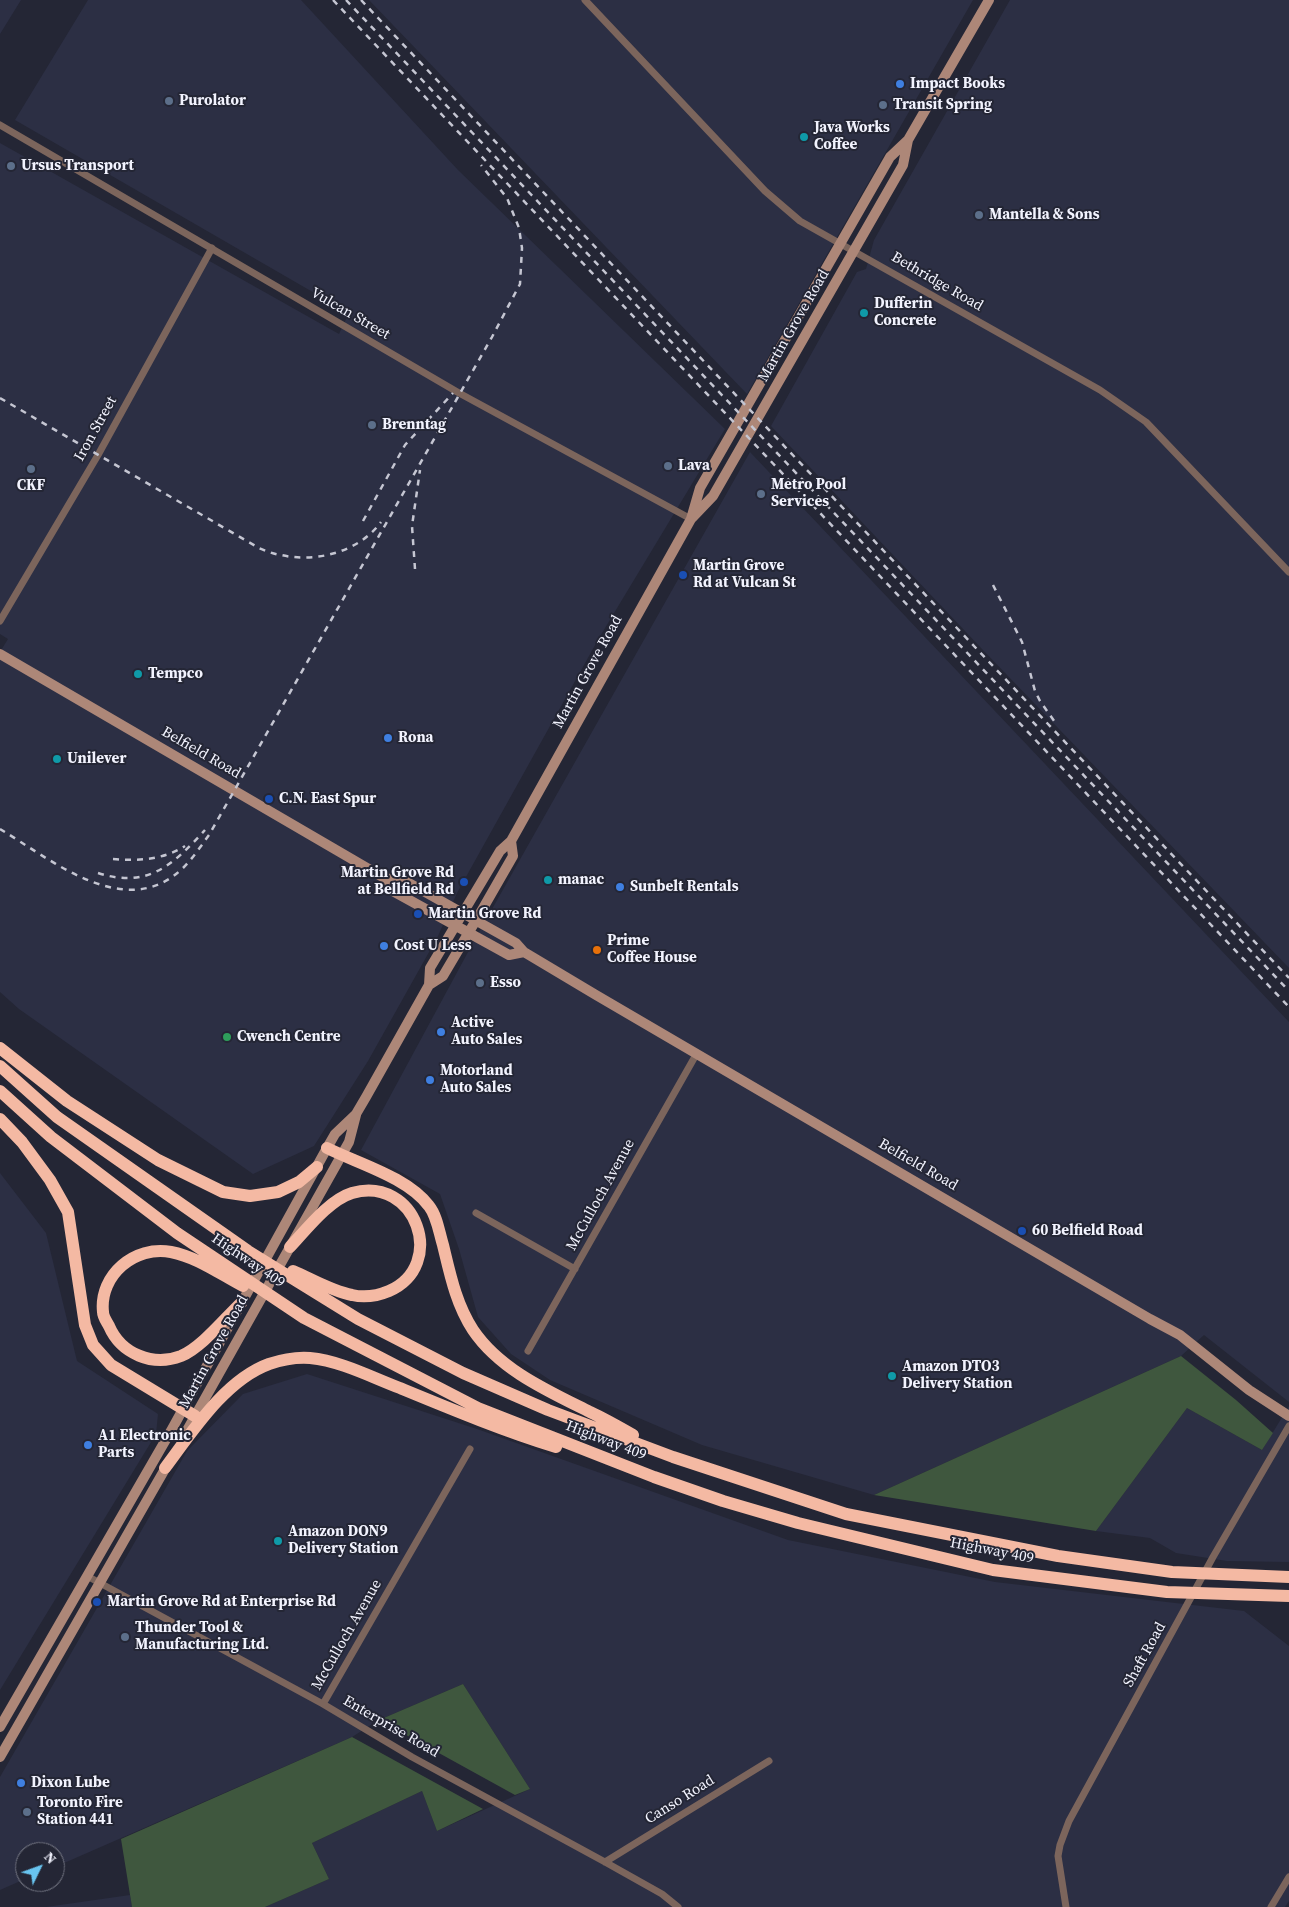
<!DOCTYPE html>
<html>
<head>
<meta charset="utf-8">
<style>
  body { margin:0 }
  #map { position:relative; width:1289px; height:1907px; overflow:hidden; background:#242635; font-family:"Source Serif 4",serif }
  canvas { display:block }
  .north { position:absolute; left:15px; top:1842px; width:50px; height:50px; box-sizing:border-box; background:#242635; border:1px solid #767885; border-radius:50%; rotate:48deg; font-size:14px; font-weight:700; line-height:20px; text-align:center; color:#f2f3fe }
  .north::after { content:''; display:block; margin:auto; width:18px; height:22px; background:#68c4f0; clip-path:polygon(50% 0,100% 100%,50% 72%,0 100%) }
</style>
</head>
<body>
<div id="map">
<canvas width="1289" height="1907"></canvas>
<div class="north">N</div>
</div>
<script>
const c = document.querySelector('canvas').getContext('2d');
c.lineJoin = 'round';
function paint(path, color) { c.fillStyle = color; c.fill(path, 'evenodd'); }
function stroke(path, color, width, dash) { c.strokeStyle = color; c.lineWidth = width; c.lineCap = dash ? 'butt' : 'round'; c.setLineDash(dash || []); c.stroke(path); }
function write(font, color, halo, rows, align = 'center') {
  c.font = font + ' "Source Serif 4",serif'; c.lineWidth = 4; c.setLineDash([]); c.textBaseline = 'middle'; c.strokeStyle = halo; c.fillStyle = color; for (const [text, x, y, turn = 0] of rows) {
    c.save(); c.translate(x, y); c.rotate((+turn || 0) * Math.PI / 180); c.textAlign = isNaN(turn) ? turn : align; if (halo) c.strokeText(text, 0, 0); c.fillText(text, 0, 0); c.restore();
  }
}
paint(new Path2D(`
  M0,0H21L0,34Z
  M88,0H301L458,170L725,429L599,638L457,893L438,936L368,1061L314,1146L253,1174L19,1009L0,992V652L8,639L0,634V143L339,334L349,313L15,120Z
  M369,0H973L747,394Z
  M1010,0H1289V968L982,649L771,426L857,272L866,269L874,240Z
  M750,452L1289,1022V1402L1204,1335L1181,1356L874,1495L702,1445L550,1380L511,1354L478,1317L459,1249L440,1194L361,1150L474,941Z
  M0,1173L46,1233L77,1361L158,1414L156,1434L0,1690Z
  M307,1374L477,1429L788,1540L995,1582L1244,1611L1289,1646V1901L1285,1907H265L329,1879L312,1843L422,1791L437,1831L530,1789L463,1684L379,1720L352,1737L55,1867V1852H25V1879L0,1890V1777L187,1451L243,1394Z
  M1289,1406V1562L1227,1561L1176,1553L1150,1538L1096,1531L1187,1408L1262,1450Z
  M130,1895L132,1907H46Z`), '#2c2f44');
paint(new Path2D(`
  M1181,1356L1236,1400L1273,1433L1262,1450L1187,1408L1096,1531L874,1495Z
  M463,1684L530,1789L515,1795L379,1720Z
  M352,1737L483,1809L437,1831L422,1791L312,1843L329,1879L265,1907H132L121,1839Z`), '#3f573e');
stroke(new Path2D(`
  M585,0L765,191L800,221L1100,390L1146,422L1289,572
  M0,125L459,393L691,519
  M0,621L98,455L212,248
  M476,1213L575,1269
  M528,1351L697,1053
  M87,1576L323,1704L412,1757L605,1862L662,1894L678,1907
  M323,1704L470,1449
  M605,1862L769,1761
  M1066,1907L1058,1856L1060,1845L1069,1821L1213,1557L1289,1426
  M1271,1907L1289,1877`), '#7c655c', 7);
stroke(new Path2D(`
  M692,518L713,496L903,165L908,140
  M0,654L386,879L400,878L516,943L524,952L596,995L1150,1319L1180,1335L1249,1390L1289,1416
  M386,879L391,890L509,955L524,952
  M429,985L443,976L482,910L513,856L511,841
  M185,1434L349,1142L356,1115
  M0,1727L172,1429L327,1148L335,1134L356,1114L366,1097L429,985L430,968L500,851L511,841L691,519L700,488L890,157L908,140L989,0
  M0,1757L169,1462`), '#ad8778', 10);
stroke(new Path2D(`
  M0,1048L67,1101L158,1160L223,1192L250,1196L278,1192L299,1182L317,1167
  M0,1066L57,1117L248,1251L358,1319L463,1373L548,1410L673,1457L846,1514L1058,1556L1172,1572L1289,1577
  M0,1091L51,1137L177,1233L304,1318L478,1408L654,1477L723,1501L798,1523L993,1570L1167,1592L1289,1596
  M0,1119L22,1142L50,1180L68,1212L85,1325L93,1345L111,1365L195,1416
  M327,1148C359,1164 407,1177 429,1206C437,1216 439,1232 443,1245C450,1274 456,1304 473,1330C500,1370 548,1391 590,1412C605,1419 619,1427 633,1435
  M290,1247C306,1230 329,1200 352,1193C416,1175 448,1265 389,1291C377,1296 365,1298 352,1295C331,1291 312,1279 293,1271
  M241,1303C224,1319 202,1347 181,1356C153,1367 121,1354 109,1326C107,1322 103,1317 103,1312C99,1275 135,1245 171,1252C197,1257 220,1274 243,1286
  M165,1468C192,1432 225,1380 269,1364C281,1360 297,1357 310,1358C341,1361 371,1377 400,1388C451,1409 504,1431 556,1447`), '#f4b9a3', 12);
stroke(new Path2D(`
  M333,0L1289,1007
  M346,0L1289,991
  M361,0L1289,978
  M0,398L259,548C266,551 273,554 281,555C316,563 359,552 381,522
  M363,521L405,445L453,393
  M415,569L412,526L420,470
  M993,585L1022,642L1035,691L1040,701L1057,725
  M0,829C52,860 126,923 183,868C193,858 201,846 209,835L492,337L520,284L522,248L519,228L507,198L481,165
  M113,859C138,861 163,860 185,846
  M98,873C148,889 173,865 205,830`), '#c5c6d2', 2.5, [6, 6]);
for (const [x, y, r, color] of [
  [900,84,5,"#3f7fe0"],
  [169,101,5,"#5c6f8a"],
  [883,105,5,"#5c6f8a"],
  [804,137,5,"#0f9aa8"],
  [11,166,5,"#5c6f8a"],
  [979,215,5,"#5c6f8a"],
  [864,313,5,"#0f9aa8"],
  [372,425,5,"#5c6f8a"],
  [668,466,5,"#5c6f8a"],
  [31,469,5,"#5c6f8a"],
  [761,494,5,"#5c6f8a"],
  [683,575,5,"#1a4fb4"],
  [138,674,5,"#0f9aa8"],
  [388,738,5,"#3f7fe0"],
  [57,759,5,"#0f9aa8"],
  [269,799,5,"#1a4fb4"],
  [548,880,5,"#0f9aa8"],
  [464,882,5,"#1a4fb4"],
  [620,887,5,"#3f7fe0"],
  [418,914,5,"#1a4fb4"],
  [384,946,5,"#3f7fe0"],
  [597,950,5,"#e8710a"],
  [480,983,5,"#5c6f8a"],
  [441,1032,5,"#3f7fe0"],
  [227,1037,5,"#2e9e5b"],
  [430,1080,5,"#3f7fe0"],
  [1022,1231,5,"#1a4fb4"],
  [892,1376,5,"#0f9aa8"],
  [88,1445,5,"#3f7fe0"],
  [278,1541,5,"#0f9aa8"],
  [97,1602,5,"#1a4fb4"],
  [125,1637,5,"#5c6f8a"],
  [21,1783,5,"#3f7fe0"],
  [27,1812,5,"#5c6f8a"]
]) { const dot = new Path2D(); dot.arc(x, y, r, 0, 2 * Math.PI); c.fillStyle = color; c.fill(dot); stroke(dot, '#242635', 2); }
write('bold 15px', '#f2f3fe', '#242635', [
  ["Impact Books",910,84],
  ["Purolator",179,101],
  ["Transit Spring",893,105],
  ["Java Works",814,128],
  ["Coffee",814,145],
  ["Ursus Transport",21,166],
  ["Mantella & Sons",989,215],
  ["Dufferin",874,304],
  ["Concrete",874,321],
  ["Brenntag",382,425],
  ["Lava",678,466],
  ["Metro Pool",771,485],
  ["Services",771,502],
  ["CKF",31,486,"center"],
  ["Martin Grove",693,566],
  ["Rd at Vulcan St",693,583],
  ["Tempco",148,674],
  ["Rona",398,738],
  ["Unilever",67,759],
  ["C.N. East Spur",279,799],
  ["Martin Grove Rd",454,873,"right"],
  ["at Bellfield Rd",454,890,"right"],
  ["manac",558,880],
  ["Sunbelt Rentals",630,887],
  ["Martin Grove Rd",428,914],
  ["Prime",607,941],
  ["Coffee House",607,958],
  ["Cost U Less",394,946],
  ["Esso",490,983],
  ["Active",451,1023],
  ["Auto Sales",451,1040],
  ["Cwench Centre",237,1037],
  ["Motorland",440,1071],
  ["Auto Sales",440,1088],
  ["60 Belfield Road",1032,1231],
  ["Amazon DTO3",902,1367],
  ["Delivery Station",902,1384],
  ["A1 Electronic",98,1436],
  ["Parts",98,1453],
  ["Amazon DON9",288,1532],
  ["Delivery Station",288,1549],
  ["Martin Grove Rd at Enterprise Rd",107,1602],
  ["Thunder Tool &",135,1628],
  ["Manufacturing Ltd.",135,1645],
  ["Dixon Lube",31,1783],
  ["Toronto Fire",37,1803],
  ["Station 441",37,1820]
], 'left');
write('15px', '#f2f3fe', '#242635', [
  ["Bethridge Road",937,282,30],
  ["Vulcan Street",350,314,30],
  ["Martin Grove Road",794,326,-60],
  ["Iron Street",96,429,-61],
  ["Martin Grove Road",588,672,-61],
  ["Belfield Road",201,753,30],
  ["Belfield Road",918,1165,30],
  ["McCulloch Avenue",601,1195,-61],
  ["Highway 409",248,1261,34],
  ["Martin Grove Road",214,1352,-61],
  ["Highway 409",606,1441,21],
  ["Highway 409",992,1551,11],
  ["McCulloch Avenue",347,1635,-60],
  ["Shaft Road",1145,1655,-61],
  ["Enterprise Road",391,1727,30],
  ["Canso Road",680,1800,-32]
]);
</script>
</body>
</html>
